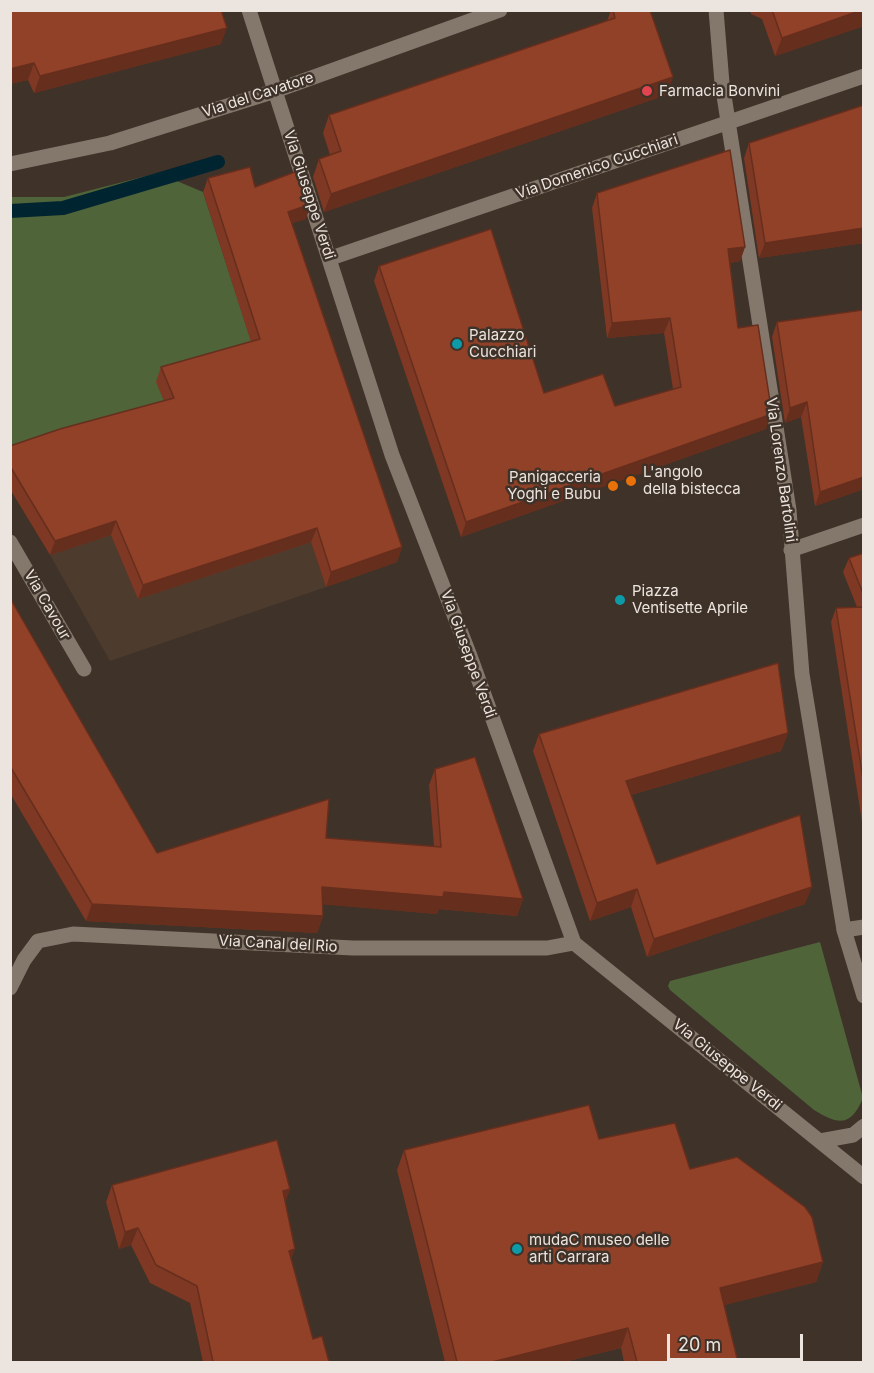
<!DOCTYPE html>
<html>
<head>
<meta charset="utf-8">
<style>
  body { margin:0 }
  #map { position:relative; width:874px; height:1373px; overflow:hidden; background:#3e3229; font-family:Inter,sans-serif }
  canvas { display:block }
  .frame { position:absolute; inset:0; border:12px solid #ece4df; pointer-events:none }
  .scale { position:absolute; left:667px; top:1334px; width:136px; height:27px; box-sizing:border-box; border:3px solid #ece4df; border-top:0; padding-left:8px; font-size:18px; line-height:21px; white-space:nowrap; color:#ece4df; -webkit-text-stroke:4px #3e3229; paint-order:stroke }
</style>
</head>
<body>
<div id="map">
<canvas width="874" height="1373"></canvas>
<div class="frame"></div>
<div class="scale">20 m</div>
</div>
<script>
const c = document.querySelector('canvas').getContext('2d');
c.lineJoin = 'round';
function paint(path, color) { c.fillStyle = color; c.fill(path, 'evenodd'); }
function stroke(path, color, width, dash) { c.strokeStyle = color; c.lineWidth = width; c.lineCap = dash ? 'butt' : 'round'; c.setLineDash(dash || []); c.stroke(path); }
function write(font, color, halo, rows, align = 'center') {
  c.font = font + ' Inter,sans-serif'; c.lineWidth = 5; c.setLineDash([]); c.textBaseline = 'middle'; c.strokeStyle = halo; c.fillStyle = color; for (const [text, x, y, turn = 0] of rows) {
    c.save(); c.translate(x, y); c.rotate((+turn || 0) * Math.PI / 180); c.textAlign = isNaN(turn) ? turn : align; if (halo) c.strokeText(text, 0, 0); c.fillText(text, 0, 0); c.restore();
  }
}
paint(new Path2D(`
  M358,449L299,506L326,587L110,661L50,555Z`), '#4d3b2e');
paint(new Path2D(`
  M158,173L203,192L255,353L157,382L168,411L11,459L10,197H64Z
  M820,942L863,1098C851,1127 838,1125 814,1110L670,990L668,986L670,981Z`), '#4f6439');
stroke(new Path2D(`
  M10,211L63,208L218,162`), '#012431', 14);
stroke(new Path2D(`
  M249,10L392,455L470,656L574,943L864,1177
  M716,10L722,83L789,510L802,674L844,930L864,927
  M331,258L864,76
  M10,542L84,669
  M791,550L864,525
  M10,988L24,960L38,941L73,934L353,948H547L574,943
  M820,1141L853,1135L864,1126`), '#84776c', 15);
stroke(new Path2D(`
  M10,164L110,143L275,91L500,10
  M844,930L864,996`), '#84776c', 15);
paint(new Path2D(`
  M10,10L221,44L34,93L28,80L10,84Z
  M611,10H650L673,77L666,95L324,212L313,177L319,159L330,155L323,133L329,115L607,21Z
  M750,10H864V26L775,56L762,19L751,14Z
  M864,105V243L759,258L744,158L749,143Z
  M208,178L255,187L306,219L292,223L402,547L397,562L326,587L311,542L138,599L111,535L50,555L10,489V446L164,401L156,382L161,367L251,342L203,192Z
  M597,193L745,247L740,261L730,263L738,328L766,429L461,537L374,281L379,266L544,393L615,406L673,389L664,333L607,338L592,208Z
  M863,310L864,489L815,506L801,417L785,423L772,337L777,322Z
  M864,553V835L831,622L836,608L857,607L843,572L849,558Z
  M10,598L157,853L326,838L434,846L429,785L435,769L523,899L517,916L439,909L437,914L323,904V916L317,933L86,921L10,793Z
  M788,733L781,751L631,795L657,864L805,904L647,957L631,907L590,921L533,751L539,734Z
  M599,1139L690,1169L823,1262L816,1282L724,1305L738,1362H624L621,1348L564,1362H445L397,1170L404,1150Z
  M112,1185L290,1189L285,1202L291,1260L313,1339L329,1362H203L190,1303L150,1283L131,1245L119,1249L106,1202Z`), '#7e3823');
paint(new Path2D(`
  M862,10H864V26L775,56L782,38Z
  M227,28L221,44L34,93L40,76Z
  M34,63L28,80L10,84V69Z
  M673,77L666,95L324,212L331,194Z
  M311,204L306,219L283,226L288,212Z
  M864,228V243L759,258L765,243Z
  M745,247L740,261L723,264L728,249Z
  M670,318L664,333L607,338L612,323Z
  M807,402L801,417L785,423L790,408Z
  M772,414L766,429L461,537L466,522Z
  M864,477V489L815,506L820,492Z
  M116,521L111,535L50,555L55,541Z
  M317,528L311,542L138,599L143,585Z
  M402,547L397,562L326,587L331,572Z
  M788,733L781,751L620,798L626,781Z
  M322,887L444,892L523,899L517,916L439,909L437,914L316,904Z
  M812,887L805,904L647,957L654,939Z
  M637,889L631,907L590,921L597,903Z
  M92,904L323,916L317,933L86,921Z
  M290,1189L284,1206L283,1191Z
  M138,1228L131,1245L119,1249L125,1232Z
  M295,1249L289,1266V1251Z
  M823,1262L816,1282L713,1308L720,1288Z
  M628,1328L621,1348L564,1362H492Z`), '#662e1d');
const building = new Path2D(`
  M10,10H221L227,28L40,76L34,63L10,69Z
  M613,10H650L673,77L331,194L319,159L341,151L329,115L615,18Z
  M772,10H862L782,38Z
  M864,105V228L765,243L749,143Z
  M730,150L745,247L728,249L738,328L758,325L772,414L466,522L379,266L491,229L544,393L603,374L615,406L681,387L670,318L612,323L597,193Z
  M250,167L255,187L300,170L311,204L288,212L402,547L331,572L317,528L143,585L116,521L55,541L10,466V446L60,429L174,398L161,367L260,339L208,178Z
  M863,310L864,477L820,492L807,402L790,408L777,322Z
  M864,553V596L849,558Z
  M10,598L157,853L329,799L326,838L441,847L435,769L475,757L523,899L444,892L443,897L322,887L323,916L92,904L10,766Z
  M864,607V785L836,608Z
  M778,663L788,733L626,781L657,864L800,815L812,887L654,939L637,889L597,903L539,734Z
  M589,1105L599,1139L675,1123L690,1169L737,1157L805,1207L812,1217L823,1262L720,1288L738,1362H637L628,1328L492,1362H457L404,1150Z
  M277,1140L290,1189L283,1191L295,1249L289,1251L313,1339L322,1336L329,1362H213L197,1286L156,1265L138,1228L125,1232L112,1185Z`);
paint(building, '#924129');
stroke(building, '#662e1d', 1.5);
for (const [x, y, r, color] of [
  [647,91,6,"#e0444e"],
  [457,344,6,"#0f9aa8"],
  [631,481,6,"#e8710a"],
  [613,486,6,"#e8710a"],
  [620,600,6,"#0f9aa8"],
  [517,1249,6,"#0f9aa8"]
]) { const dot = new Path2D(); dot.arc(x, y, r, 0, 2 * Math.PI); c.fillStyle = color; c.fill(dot); stroke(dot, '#3e3229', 2); }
write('15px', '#ece4df', '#3e3229', [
  ["Farmacia Bonvini",659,91],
  ["Palazzo",469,335],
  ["Cucchiari",469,352],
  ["L'angolo",643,472],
  ["della bistecca",643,489],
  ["Panigacceria",601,477,"right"],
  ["Yoghi e Bubu",601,494,"right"],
  ["Piazza",632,591],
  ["Ventisette Aprile",632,608],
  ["mudaC museo delle",529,1240],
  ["arti Carrara",529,1257]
], 'left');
write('15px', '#ece4df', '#3e3229', [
  ["Via del Cavatore",258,95,-18],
  ["Via Domenico Cucchiari",597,167,-19],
  ["Via Giuseppe Verdi",309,195,72],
  ["Via Lorenzo Bartolini",781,470,82],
  ["Via Cavour",47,605,60],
  ["Via Giuseppe Verdi",468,654,70],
  ["Via Canal del Rio",278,944,3],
  ["Via Giuseppe Verdi",727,1065,39]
]);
</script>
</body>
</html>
